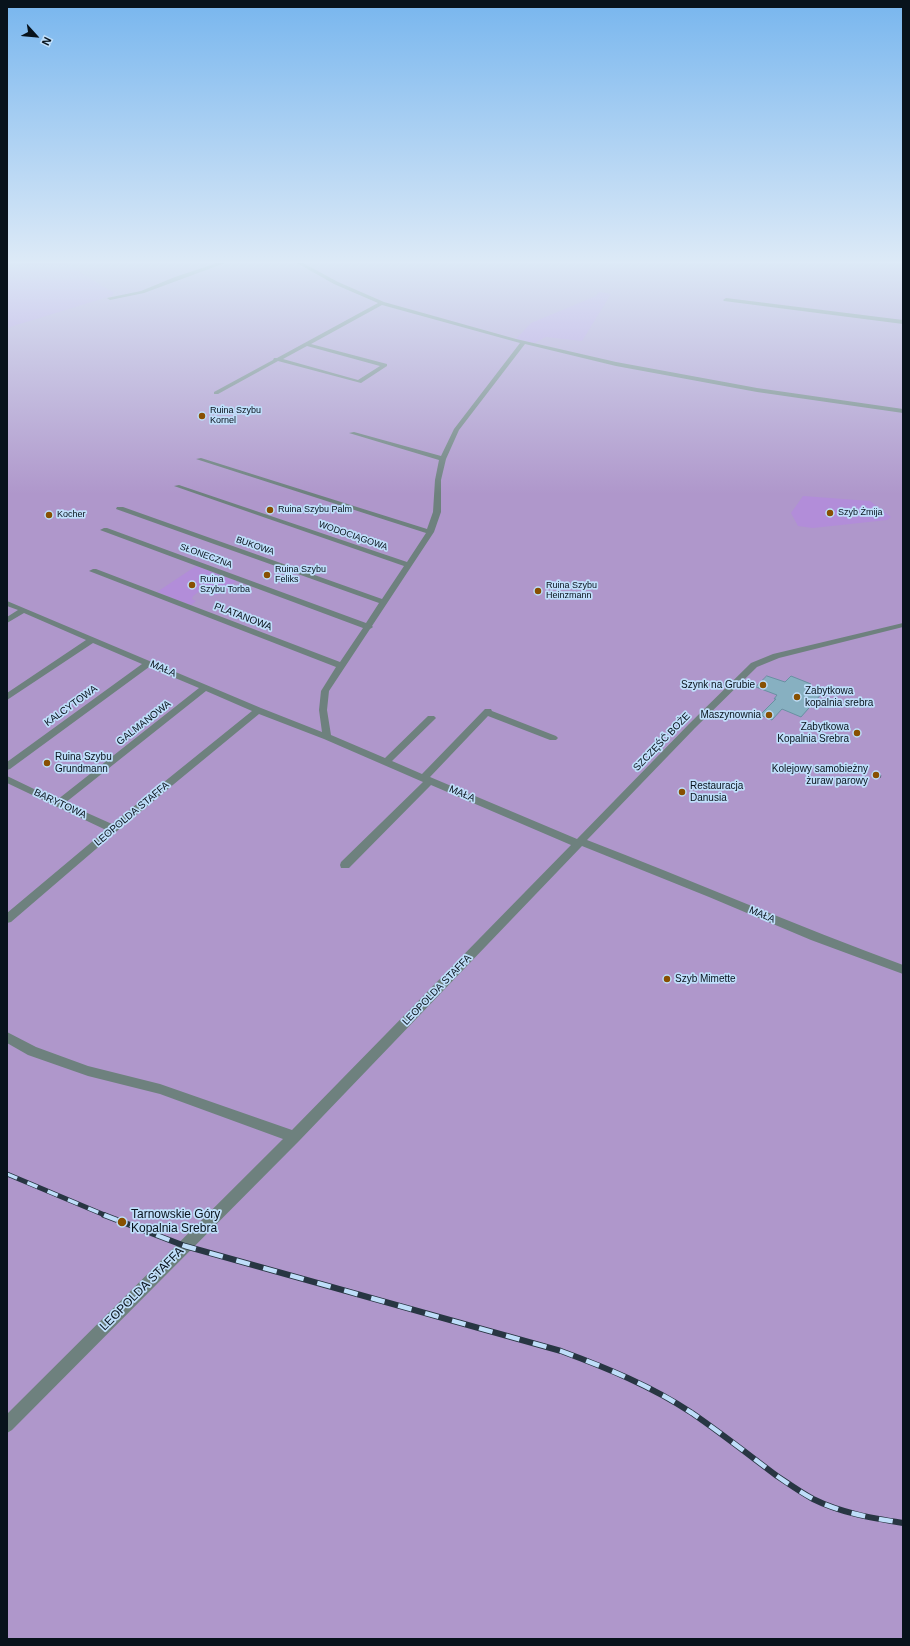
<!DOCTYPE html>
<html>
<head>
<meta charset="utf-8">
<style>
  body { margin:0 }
  #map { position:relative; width:910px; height:1646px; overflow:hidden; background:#b3d1ed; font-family:Arial,sans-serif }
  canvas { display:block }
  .frame { position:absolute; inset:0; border:8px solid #08131c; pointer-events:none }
  .north { position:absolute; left:16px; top:16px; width:40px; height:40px; -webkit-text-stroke:3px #bfdefa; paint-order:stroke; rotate:117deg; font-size:11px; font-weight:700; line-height:16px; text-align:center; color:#08131c }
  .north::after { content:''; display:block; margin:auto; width:14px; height:18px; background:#08131c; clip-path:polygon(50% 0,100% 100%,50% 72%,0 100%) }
</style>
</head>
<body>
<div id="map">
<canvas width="910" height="1646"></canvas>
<div class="frame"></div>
<div class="north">N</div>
</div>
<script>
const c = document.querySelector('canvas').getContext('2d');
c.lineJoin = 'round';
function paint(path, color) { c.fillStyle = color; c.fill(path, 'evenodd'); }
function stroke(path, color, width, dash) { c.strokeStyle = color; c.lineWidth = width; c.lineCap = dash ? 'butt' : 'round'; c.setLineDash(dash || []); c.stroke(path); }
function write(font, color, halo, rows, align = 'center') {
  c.font = font + ' Arial,sans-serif'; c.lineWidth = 3.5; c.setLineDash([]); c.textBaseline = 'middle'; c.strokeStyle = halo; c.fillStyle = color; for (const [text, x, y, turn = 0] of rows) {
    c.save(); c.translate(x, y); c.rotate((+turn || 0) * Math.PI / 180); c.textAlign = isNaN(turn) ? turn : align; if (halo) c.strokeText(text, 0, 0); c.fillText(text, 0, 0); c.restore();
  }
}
paint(new Path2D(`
  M7,263H903V1639H7Z`), '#af97cb');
paint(new Path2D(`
  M26,263H65L114,293L111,296L7,328V269Z
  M599,292L611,294L582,341L546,337L534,343L516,339L531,323L596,296Z
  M803,496L870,501L891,517L887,520L813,528L798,526L791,513Z
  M196,566L237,581L217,595L211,594L206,590H201L193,596L192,599L196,601L191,605L157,592Z`), '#b28dd9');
const building = new Path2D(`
  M767,676L785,682L791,676L811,684L809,686L823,692L801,717L782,709L772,720L760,715L776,699H774L777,695L756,687Z`);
paint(building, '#87b0c1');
stroke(building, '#6991a2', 1);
paint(new Path2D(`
  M217,263H225L144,293L110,300L107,298L141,291L175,277Z
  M297,263H303L338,282L384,302L516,339L616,362L757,388L903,409V413L757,392L616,366L525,344L459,430L446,459L441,480V512L434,532L372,626L373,627L370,629L329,691L327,710L331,735L385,758L428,716H434L436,718L434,720L392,761L422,774L485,709H491L492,711L556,736L558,738L556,740H550L488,716L430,777L577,839L689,724L751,663L773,654L903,623V627L779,658L757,667L695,728L587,840C693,881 797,926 903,965V974L811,940L709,897L582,846L299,1141L12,1430L7,1433V1414L283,1139L160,1094L88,1076L28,1055L7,1043V1032L36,1047L88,1066L160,1084L292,1130L571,845L431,785L349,868H341L340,865L341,862L423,782L324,739L259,714L117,831L11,922L7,923V913L106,830L7,783V776L57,800L199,688L149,667L10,769L7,770V762L142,664L93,643L7,700V693L86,640L24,613L7,623V617L18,610L7,606V601L261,708L322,732L319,710L321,691L336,667L89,571L93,569H96L340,662L363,628L100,530L104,528H107L366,623L379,603L116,509L117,507H123L382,599L404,566L174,486L179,485L407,562L426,533L196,459L201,458L427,529L433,512L435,480L439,460L349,433L354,432L441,456L454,429L520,343L382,305L311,344L387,364V366L361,383L278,361L218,394H214V392L273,360L274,358H277L378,303L334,284ZM307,346L380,366L358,380L283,359ZM206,691L252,711L112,824L65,803Z
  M726,298L903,320V324L724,301L723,300Z`), '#6e817e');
const railFar2 = new Path2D(`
  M874,774L879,776`);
const railFar1 = new Path2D(`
  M7,1174L107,1216`);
const rail = new Path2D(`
  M104,1215L185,1246L561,1351C607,1368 651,1386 692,1413C721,1433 749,1455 777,1476C789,1484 800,1492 813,1499C841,1513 872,1518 903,1523`);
stroke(railFar2, '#283643', 4.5);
stroke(railFar1, '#283643', 5);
stroke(rail, '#283643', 6);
stroke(railFar2, '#bfdefa', 3, [8]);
stroke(railFar1, '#bfdefa', 3.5, [11]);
stroke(rail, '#bfdefa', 4.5, [14]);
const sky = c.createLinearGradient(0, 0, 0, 494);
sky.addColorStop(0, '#78b6ee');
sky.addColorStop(0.53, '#ddeaf7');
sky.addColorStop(1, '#ddeaf700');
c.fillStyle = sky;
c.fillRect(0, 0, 910, 494);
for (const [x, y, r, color] of [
  [202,416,4,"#885001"],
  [270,510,4,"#885001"],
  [830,513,4,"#885001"],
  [49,515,4,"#885001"],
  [267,575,4,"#885001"],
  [192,585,4,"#885001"],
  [538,591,4,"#885001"],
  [763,685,4,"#885001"],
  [797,697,4,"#885001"],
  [769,715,4,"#885001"],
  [857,733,4,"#885001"],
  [47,763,4,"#885001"],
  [876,775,4,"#885001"],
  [682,792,4,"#885001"],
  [667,979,4,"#885001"],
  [122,1222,5,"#885001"]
]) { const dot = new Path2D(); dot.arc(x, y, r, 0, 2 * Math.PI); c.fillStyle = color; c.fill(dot); stroke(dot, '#bfdefa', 1.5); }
write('9px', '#08131c', '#bfdefa', [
  ["Ruina Szybu",210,411],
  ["Kornel",210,421],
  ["Ruina Szybu Palm",278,510],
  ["Szyb Żmija",838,513],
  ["Kocher",57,515],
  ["Ruina Szybu",275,570],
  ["Feliks",275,580],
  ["Ruina",200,580],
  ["Szybu Torba",200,590],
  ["Ruina Szybu",546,586],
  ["Heinzmann",546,596]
], 'left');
write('9px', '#08131c', '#bfdefa', [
  ["WODOCIĄGOWA",353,536,19],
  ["BUKOWA",255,546,19],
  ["SŁONECZNA",206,556,20]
]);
write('10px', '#08131c', '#bfdefa', [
  ["PLATANOWA",243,617,21],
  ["MAŁA",163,669,23],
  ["KALCYTOWA",71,706,-36],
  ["GALMANOWA",144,723,-38],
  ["SZCZĘŚĆ BOŻE",662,742,-46],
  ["MAŁA",462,794,23],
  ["BARYTOWA",60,804,25],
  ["LEOPOLDA STAFFA",132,814,-40],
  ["MAŁA",762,915,23],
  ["LEOPOLDA STAFFA",437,990,-46]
]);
write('10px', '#08131c', '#bfdefa', [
  ["Szynk na Grubie",755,685],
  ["Zabytkowa",805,691,"left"],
  ["kopalnia srebra",805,703,"left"],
  ["Maszynownia",761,715],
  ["Zabytkowa",849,727],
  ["Kopalnia Srebra",849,739],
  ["Ruina Szybu",55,757,"left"],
  ["Grundmann",55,769,"left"],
  ["Kolejowy samobieżny",868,769],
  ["żuraw parowy",868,781],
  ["Restauracja",690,786,"left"],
  ["Danusia",690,798,"left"],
  ["Szyb Mimette",675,979,"left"]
], 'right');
write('12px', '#08131c', '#bfdefa', [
  ["Tarnowskie Góry",131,1215],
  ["Kopalnia Srebra",131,1229]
], 'left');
write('12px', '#08131c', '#bfdefa', [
  ["LEOPOLDA STAFFA",142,1289,-45]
]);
</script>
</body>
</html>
